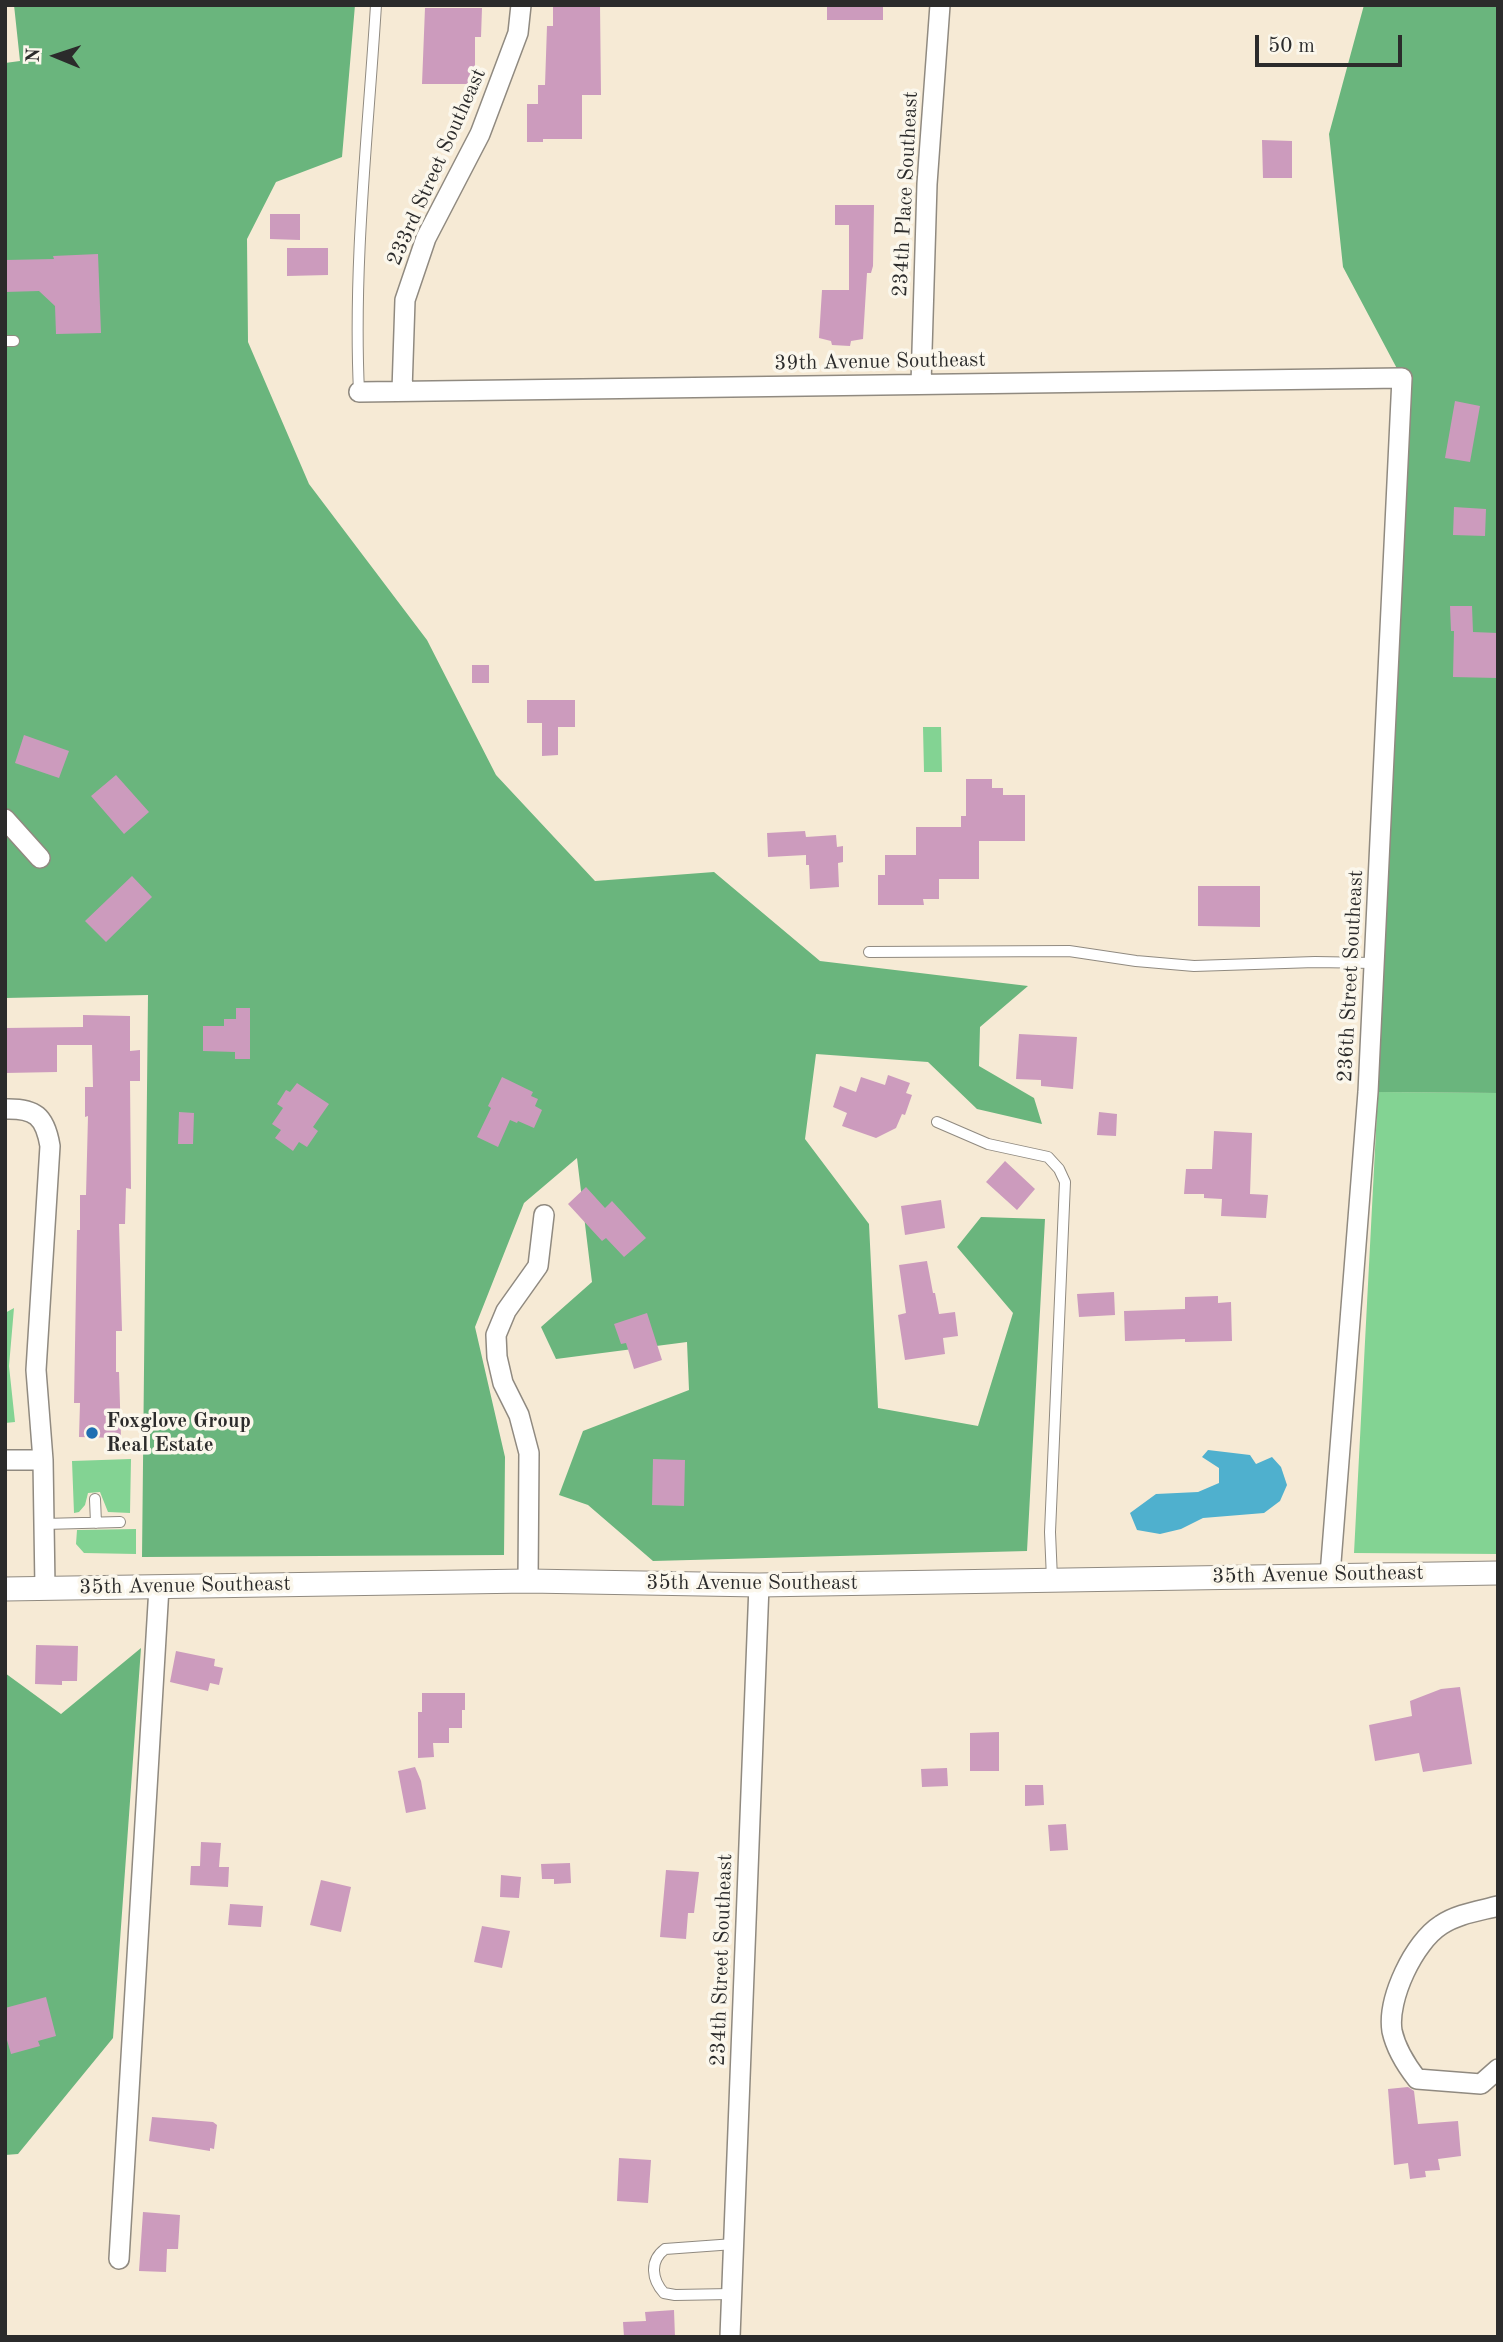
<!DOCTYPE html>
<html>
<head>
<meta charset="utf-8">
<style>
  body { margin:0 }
  #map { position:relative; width:1503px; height:2342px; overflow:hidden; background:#f6ead5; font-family:"Old Standard TT",serif }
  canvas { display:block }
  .frame { position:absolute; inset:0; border:7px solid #2b2b2b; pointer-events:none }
  .north { position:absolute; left:21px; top:21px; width:70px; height:70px; -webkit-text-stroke:5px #fbf7ec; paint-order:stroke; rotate:272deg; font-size:19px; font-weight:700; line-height:28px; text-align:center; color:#2b2b2b }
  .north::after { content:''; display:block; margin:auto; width:24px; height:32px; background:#2b2b2b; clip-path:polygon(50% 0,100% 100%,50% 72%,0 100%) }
  .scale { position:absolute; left:1255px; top:35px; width:147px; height:32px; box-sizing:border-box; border:4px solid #2b2b2b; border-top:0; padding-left:9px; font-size:21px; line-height:24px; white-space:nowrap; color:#2b2b2b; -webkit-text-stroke:5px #fbf7ec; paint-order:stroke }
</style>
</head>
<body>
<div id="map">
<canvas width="1503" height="2342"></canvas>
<div class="frame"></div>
<div class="north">N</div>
<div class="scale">50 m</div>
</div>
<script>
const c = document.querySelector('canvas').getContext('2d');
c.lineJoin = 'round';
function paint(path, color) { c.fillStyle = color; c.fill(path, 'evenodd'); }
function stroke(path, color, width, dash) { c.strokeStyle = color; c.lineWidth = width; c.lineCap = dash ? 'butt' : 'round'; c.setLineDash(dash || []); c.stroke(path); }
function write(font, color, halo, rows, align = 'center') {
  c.font = font + ' "Old Standard TT",serif'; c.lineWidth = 7; c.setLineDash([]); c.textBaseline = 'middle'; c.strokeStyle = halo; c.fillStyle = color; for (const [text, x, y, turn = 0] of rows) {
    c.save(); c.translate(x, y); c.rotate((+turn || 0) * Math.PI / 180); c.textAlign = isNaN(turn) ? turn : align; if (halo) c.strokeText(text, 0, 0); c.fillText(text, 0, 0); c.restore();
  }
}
paint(new Path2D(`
  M923,727H941L942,772H924Z
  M1378,1092L1498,1093V1554L1354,1553Z
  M14,1308L9,1366L15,1422L5,1423V1313Z
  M131,1459L130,1513L108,1512L100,1492L88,1493L85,1505L79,1512L74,1513L72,1461Z
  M136,1529V1554L84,1553L76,1544L77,1530Z`), '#83d393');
paint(new Path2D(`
  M14,5H355L342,157L276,182L247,239L248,342L309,484L427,640L496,775L595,881L714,872L820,961L1028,986L980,1027L979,1066L1034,1098L1042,1124L977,1109L928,1062L816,1054L805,1139L869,1224L878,1408L978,1426L1013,1313L957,1247L981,1217L1045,1219L1027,1551L653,1561L588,1505L559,1495L583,1431L689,1390L687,1342L556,1359L541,1327L592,1282L577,1158L524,1203L475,1327L505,1457L504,1555L142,1557L148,995L5,998V63L20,61Z
  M1364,5H1498V1093L1368,1092L1402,378L1343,267L1329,134Z
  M141,1648L113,2038L18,2154L5,2155V1673L61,1714Z`), '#6ab57d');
paint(new Path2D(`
  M1208,1450L1250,1455L1256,1464L1272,1457L1281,1467L1287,1485L1280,1501L1264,1513L1203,1518L1181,1529L1160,1534L1137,1530L1130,1513L1156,1494L1198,1492L1219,1483V1468L1202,1457Z`), '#4fb0ce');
paint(new Path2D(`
  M553,5H600L601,95H582V139H543V142H527V104H538V85H545L547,26H553Z
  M827,5H883V20H827Z
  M425,8H482L481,37H475V84H422Z
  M1262,140L1292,141V178H1263Z
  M835,205H874L873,266L871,273H867L863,339L851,341L850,346L832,345L831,341L819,338L822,290H849V225H835Z
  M270,214H300V240L270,239Z
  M287,248H328V275L287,276Z
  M98,254L101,333L56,334L55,306L39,291L5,292V260L54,259L53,256Z
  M1455,401L1480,406L1470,462L1445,458Z
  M1454,507L1486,509L1485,536L1453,535Z
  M1450,606H1472L1473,632L1498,633L1497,678L1453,677L1454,631H1451Z
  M472,665H489V683H472Z
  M527,700H575V727H558V755L542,756V723H527Z
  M24,735L69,751L59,778L15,763Z
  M116,775L149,812L124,834L91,796Z
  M966,779H992V788H1003V795H1025V841H979V879H939V899H923L924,905H878V875H885V855H916V827H961V816H966Z
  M805,831L806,837L836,835L837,847L843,846V862L838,863L839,887L810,889L809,865H806V855L768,857L767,833Z
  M132,876L152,897L106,942L85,921Z
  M1198,886H1260V927L1198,926Z
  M236,1008H250V1059H235V1052L203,1051V1026H224V1019H236Z
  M83,1015L130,1016V1051L140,1050V1081H130L131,1189L126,1188L125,1224H119L122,1331H116V1372H119L121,1438L79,1437L80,1403H74L77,1230H80V1195H86L88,1116L85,1117V1087H93L92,1045H57V1072L5,1073V1028L83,1027Z
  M1019,1034L1077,1037L1073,1089L1041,1086V1080L1016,1079Z
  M888,1075L910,1083L906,1093L912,1095L905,1115L902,1114L896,1128L876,1138L842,1126L847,1113L833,1107L840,1086L856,1092L861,1077L885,1085Z
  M502,1077L533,1092L531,1096L538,1099L535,1106L542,1110L534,1128L518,1121L517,1123L510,1120L498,1147L477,1137L491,1108L488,1106Z
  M297,1083L329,1104L313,1127L318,1131L307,1147L299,1142L293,1151L275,1138L281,1130L272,1124L283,1108L277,1104L286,1090L290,1092Z
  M179,1112L194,1113L193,1144H178Z
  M1099,1112L1117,1114L1116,1136L1097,1135Z
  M1214,1131L1252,1133L1250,1194L1268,1195L1266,1218L1221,1216L1222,1199L1204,1198V1194H1184L1186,1169H1212Z
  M1005,1161L1035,1189L1017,1210L986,1182Z
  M586,1187L605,1208L612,1201L646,1238L624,1257L606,1238L602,1241L568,1204Z
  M941,1200L945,1228L905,1235L901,1206Z
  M927,1261L933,1293H935L939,1314L955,1312L958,1336L943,1338L945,1354L905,1360L898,1315L906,1313L899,1265Z
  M1114,1292L1115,1315L1079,1317L1077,1294Z
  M1218,1296V1303L1231,1302L1232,1341L1185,1342V1339L1125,1341L1124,1311L1185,1309V1297Z
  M647,1313L662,1360L634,1369L626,1343L621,1344L614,1324Z
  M653,1459L685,1460L684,1506L652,1505Z
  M36,1645L78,1646L77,1681H62V1685L35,1684Z
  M176,1651L215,1659L214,1666L223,1668L219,1685L210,1683L208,1691L170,1682Z
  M1460,1687L1472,1764L1423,1772L1419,1753L1375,1761L1369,1725L1412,1716L1410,1701L1441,1689Z
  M422,1693H465V1710H462V1728H449V1743H433L434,1757L418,1758V1712H422Z
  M999,1732V1771H970V1733Z
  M415,1767L421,1781L426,1809L406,1813L398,1771Z
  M947,1768L948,1786L922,1787L921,1769Z
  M1025,1785H1043L1044,1805L1025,1806Z
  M1066,1824L1068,1850L1050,1851L1048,1825Z
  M201,1842L221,1843L219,1867H229L228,1887L190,1885L191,1866H200Z
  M570,1863L571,1883L554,1884V1879H542L541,1864Z
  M666,1870L699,1872L694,1913H688L686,1939L660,1937Z
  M501,1875L521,1877L519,1898L500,1897Z
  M321,1880L351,1887L341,1932L310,1925Z
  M230,1904L263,1906L261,1927L228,1925Z
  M482,1926L510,1931L502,1968L474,1962Z
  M46,1997L56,2036L38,2041L40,2046L11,2054L7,2040L5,2041V2008Z
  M1408,2087L1414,2091L1418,2124L1458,2121L1461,2156L1438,2159L1440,2170L1425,2171L1426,2177L1410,2179L1408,2163L1394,2165L1388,2089Z
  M152,2117L213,2122L217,2125L214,2149L210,2148V2151L149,2141Z
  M619,2158L651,2160L648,2203L617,2201Z
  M143,2212L180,2215L178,2249H167L166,2272L139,2271Z
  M674,2310L675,2337H624L623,2322L646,2321L645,2312Z`), '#cc9bbd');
const service = new Path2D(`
  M5,341H14
  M359,392C353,262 368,134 376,5
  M869,952L1069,951L1136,961L1194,966L1315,962L1374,963
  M937,1122L988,1144L1048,1157L1059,1169L1065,1182L1050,1532L1052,1579
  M95,1499L96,1523
  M44,1524L120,1522
  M731,2294L675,2295L664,2293C652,2280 649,2261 665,2249L734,2244`);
const minor = new Path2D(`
  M921,384L927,184L940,5
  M402,391L405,300L426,238L480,134L518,33L521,5
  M359,392L1402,378L1368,1092L1330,1575
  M5,819L40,858
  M5,1109C35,1108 45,1116 50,1146L36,1370L43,1460L45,1588
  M5,1460H43
  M528,1581L529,1453L519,1415L503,1383L497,1357L496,1335L506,1311L538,1266L544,1215
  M1498,1906C1479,1911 1457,1914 1441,1925C1414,1942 1387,1999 1392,2031C1396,2049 1406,2065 1417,2079L1481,2084L1498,2069
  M119,2259L159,1587
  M730,2337L759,1585`);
const tertiary = new Path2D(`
  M5,1589L528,1581L759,1585L1498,1573`);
stroke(service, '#908a80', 12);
stroke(minor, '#908a80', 22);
stroke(tertiary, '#908a80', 25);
stroke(service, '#fff', 10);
stroke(minor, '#fff', 19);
stroke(tertiary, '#fff', 23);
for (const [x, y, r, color] of [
  [92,1433,7,"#1f6fb2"]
]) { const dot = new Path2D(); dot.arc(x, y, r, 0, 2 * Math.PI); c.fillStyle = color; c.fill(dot); stroke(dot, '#fbf7ec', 2.5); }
write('21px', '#2b2b2b', '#fbf7ec', [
  ["233rd Street Southeast",437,167,-66],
  ["234th Place Southeast",906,194,-87],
  ["39th Avenue Southeast",880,362,-1],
  ["236th Street Southeast",1351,976,-87],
  ["35th Avenue Southeast",1318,1575,-1],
  ["35th Avenue Southeast",752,1583],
  ["35th Avenue Southeast",185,1586,-1],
  ["234th Street Southeast",722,1960,-88]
]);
write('bold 21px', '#2b2b2b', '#fbf7ec', [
  ["Foxglove Group",106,1421],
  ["Real Estate",106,1445]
], 'left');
</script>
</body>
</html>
